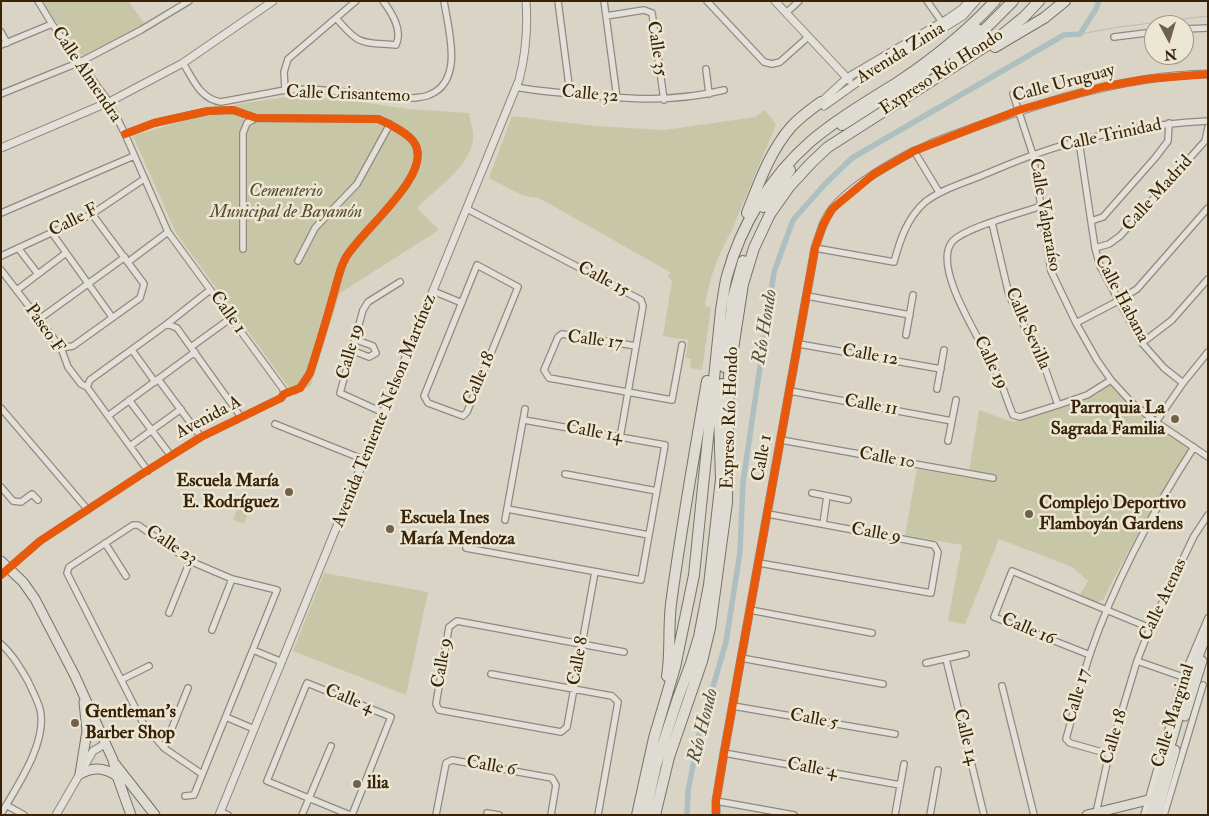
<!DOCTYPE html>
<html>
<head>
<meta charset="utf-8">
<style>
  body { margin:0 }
  #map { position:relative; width:1209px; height:816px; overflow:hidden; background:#d9d4c5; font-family:"IM FELL Double Pica",serif }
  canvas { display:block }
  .frame { position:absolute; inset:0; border:2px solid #392307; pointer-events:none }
  .north { position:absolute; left:1144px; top:15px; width:50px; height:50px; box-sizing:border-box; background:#ece6d4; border:1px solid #a49882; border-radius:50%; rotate:174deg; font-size:14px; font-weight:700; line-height:20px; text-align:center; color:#392307 }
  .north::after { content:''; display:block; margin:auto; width:18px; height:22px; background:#71614a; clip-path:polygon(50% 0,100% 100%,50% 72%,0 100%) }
</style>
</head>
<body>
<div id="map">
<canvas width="1209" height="816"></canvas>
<div class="frame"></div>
<div class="north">N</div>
</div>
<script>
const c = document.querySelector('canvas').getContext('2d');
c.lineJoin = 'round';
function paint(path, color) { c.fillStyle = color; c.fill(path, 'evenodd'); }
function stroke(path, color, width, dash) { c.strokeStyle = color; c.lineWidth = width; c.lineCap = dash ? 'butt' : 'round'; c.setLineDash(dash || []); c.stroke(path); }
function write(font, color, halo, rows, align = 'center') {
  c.font = font + ' "IM FELL Double Pica",serif'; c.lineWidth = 5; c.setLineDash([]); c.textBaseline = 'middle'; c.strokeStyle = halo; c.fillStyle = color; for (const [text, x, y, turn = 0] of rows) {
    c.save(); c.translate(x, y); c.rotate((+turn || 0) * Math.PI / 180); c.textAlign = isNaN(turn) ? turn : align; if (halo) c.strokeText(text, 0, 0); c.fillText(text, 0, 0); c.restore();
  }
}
paint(new Path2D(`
  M43,1H128L145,24L82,56L59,27Z
  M293,96L347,100L409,109L469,113C470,121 474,131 473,140C469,168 436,188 417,208L439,230L340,293L311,385L295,396L176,233L133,136L239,104Z
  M764,110L771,117L776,125L731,232C718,254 709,280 705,306L711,308L702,370L690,368L691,359L686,358L688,340L663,336L672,281L668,277L670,272L539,198L524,196L489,178L512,116L596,126L664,130L755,117Z
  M1110,385L1138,413L1190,448C1158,497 1129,548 1103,600L1096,602L1080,595L1088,581L1072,567L999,539L965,624L948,621L962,545L905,535L917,469L968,478L979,410L1013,422L1096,395Z
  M240,501L251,505L244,524L233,520Z
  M324,573L428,592L406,695L293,651Z`), '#c7c7a7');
stroke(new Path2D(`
  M1080,34L1119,27L1208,16`), '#adc0bf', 1);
stroke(new Path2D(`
  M687,815L688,791L699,735L726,642L740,552L743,482L774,272L793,220L825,184L852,158L1064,35L1080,34L1096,9L1099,1`), '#adc0bf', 5.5);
const minor = new Path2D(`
  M38,1L52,24L109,102L125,134L168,232L283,389L284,394
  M558,1L570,93
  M604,1L617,98
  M707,1L764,62L772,64L780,62L808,37
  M927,1L944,25
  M786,13L799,1
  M606,16L644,10L652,13L664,100
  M336,18C360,46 360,42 396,45C403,30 392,13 383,1
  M1184,29L1208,28
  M1,32L7,43
  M1114,37L1154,32
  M1,45L52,24
  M183,63C193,79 200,99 221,102L285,90L310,89L414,98C419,97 425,97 429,95C465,81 448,29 444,1
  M706,69L709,94
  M516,87C535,91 554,92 574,94C627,99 672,103 724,90
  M285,90L284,72L288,59L356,1
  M1,94L80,62L141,30L189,1
  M1013,94L1033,155L1051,271L1076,323L1097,360L1111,380L1132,403L1156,422L1208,457
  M1079,141L1095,248L1100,266L1142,343L1164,368L1183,383
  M932,143L914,151L939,192
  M1041,206C1022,213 963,228 952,242C931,268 984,345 996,372C1003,386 1007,401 1013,415L1020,417L1058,405L1087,395L1111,380
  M467,209L641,300L643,306L620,438
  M1,213L134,156
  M1091,221L1103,217L1155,158L1168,141L1169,123
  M992,223L1009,295L1045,368L1058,405
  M52,233L112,317
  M18,248L38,274
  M815,248L894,262C900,240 907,218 925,202C942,189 964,183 983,175C1000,168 1016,161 1033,155C1089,135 1149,124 1208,121
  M1095,248L1109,244L1120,236L1205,141L1208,127
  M243,249V133L247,123L256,118
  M1,256L92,214L144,179
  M298,261L315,228L357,184L390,124
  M128,262L168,232
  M477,265L518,287L467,412L463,416L428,403L424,396Z
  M1,270L61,348L68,367L81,384L87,387L148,471
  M17,290L66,253
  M433,291L462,303
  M807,296L910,315
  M38,320L125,257
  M1076,323L1118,301L1137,289L1208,208
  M167,324L177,328L241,417
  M906,335L913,295
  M1142,343L1172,320L1208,279
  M799,344L941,369
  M636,346L562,334L558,337L544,370L549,378L672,400L682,345
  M191,347L231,318
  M61,348L73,346L140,298L144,284L92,214
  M132,350L155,382
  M351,350L369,357L376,353L373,346L354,339
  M158,379L201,437
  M87,387L90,380L167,324L210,290
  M937,389L944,350
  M790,391L952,421
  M129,400L171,456
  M1,408L88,510
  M384,413L340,393L363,310L368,302L400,282
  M108,416L195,352
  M1156,422L1183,383L1208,352
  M275,424L365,460
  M781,440L993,478
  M948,441L956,400
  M130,446L181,409
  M565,474L657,491
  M1,487L13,501L21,502L32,494L38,500
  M812,493L848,500
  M507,509L649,535
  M505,520L525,409
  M823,524L827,496
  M105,543L126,576
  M466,548L641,580L665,445L524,420
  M759,563L931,593L938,552L934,545L768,514
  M595,572L567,727L561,732L439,710L436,704L449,627L457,621L624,652
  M1,575L40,541L142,474L201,437L281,398L284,394L300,388L310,373C318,347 326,322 333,296C337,284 339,270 345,259C359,232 433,176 415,144C410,134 388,123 378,119L256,118L233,110L208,111L154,123L125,134
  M750,610L872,633
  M169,613L190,561
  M212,630L232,579
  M1,644C14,656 19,666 28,681C32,690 37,699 40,709C48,742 17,786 1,814
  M253,650L282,662
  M1090,655L994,617L1012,571L1150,628
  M741,658L883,684
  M946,659L984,815
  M1137,661L1183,677
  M926,663L966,654
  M491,674L612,696L618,702L598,815
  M121,680L149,666
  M1002,686L1034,815
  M733,706L895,734
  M226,717L254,729
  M164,748L188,688
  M724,753L900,785
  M1109,754L1070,743L1066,739C1074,711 1081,682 1090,654C1115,581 1152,512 1194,447
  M185,796L194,795L277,590L232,579L190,561L138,525H133L69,567L67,573L144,725L164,748L202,774
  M716,801L794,815
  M6,805L24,815
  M221,812L228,815
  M487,813L499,815
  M1096,813L1109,754L1137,661L1150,628L1194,536L1208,515
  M302,815L331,746
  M350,815L267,781L307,683L391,717L352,815
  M436,815L446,763L452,760L552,778L556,785L551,815
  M895,815L904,764
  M930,815L938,770
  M1144,815L1183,677L1208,618
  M1164,815L1203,685`);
const tertiary = new Path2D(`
  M775,1L849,80
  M969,1L962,9L949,18L847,78L821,102L824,106L866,76L963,16L976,1
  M932,143C1011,113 1089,84 1174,76C1185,75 1196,74 1208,74
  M1,148L109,102L183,63L273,1
  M56,815L93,751L105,744
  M219,815L519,80C526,53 528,29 526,1
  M716,815V801L724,753L815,248C820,234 823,220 832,209C850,187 889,164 914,151`);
const primary = new Path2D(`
  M1185,716L1202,661
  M1087,815L1148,800L1158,802
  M1150,815L1189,681L1208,630
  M1157,815L1175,750`);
const trunk = new Path2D(`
  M1,561L23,582L35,599L75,676L113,760L117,776L131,815
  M115,764L155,815
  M80,774L87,731L84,702
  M80,774C93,767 104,767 117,776`);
const motorway = new Path2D(`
  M974,38L988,26L1013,1
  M995,47L1044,18L1065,1
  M955,59L983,36
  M842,125L925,72L977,29
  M763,207L790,170
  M747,213C759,183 770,151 791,127C800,117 810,110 821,102
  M724,367L733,298L743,261
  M667,676C671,652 668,628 671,604C681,529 694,456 707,381
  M637,815L654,738L675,667L694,575L721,310C723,299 724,287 727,276C741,225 770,177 810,142C837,119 868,101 898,82C933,59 966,32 995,1
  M645,815L656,765L678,698L691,663L699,637L709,585L721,479L719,415L722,384
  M655,815L669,757L702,661L710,628L727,502L729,375L743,284L754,248L770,214L789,187L811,163L828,147L997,39L1024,17L1039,1`);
stroke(minor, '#908a7e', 8);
stroke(tertiary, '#908a7e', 9);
stroke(primary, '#787265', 11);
stroke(trunk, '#787265', 11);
stroke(motorway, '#787265', 12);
stroke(minor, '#e2e0d9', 5.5);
stroke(tertiary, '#e2e0d9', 7);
stroke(primary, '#dedbd2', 9);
stroke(trunk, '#dedbd2', 9);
stroke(motorway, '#dedbd2', 10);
stroke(new Path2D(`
  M1,575L40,541L142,474L201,437L281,398L284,394L300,388L310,373C318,347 326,322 333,296C337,284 339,270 345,259C359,232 433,176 415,144C410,134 388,123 378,119L256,118L233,110L208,111L154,123L125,134
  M716,815V801L724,753L815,248L823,225L832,209L874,174L914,151L1019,110L1102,87L1147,79L1208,74`), '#e8590c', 8);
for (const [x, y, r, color] of [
  [1175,419,5,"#71614a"],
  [289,492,5,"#71614a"],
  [1029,514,5,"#71614a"],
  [390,529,5,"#71614a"],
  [75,723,5,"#71614a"],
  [357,784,5,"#71614a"]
]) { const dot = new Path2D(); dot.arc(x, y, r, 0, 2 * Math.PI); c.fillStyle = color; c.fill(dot); stroke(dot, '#ece6d4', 2); }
write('18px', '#392307', '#ece6d4', [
  ["Calle 35",656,49,81],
  ["Avenida Zinia",901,54,-32],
  ["Expreso Río Hondo",942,73,-33],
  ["Calle Almendra",86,75,56],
  ["Calle Uruguay",1064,84,-15],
  ["Calle Crisantemo",348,95,2],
  ["Calle 32",590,95,5],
  ["Calle Trinidad",1111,136,-12],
  ["Calle Madrid",1158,194,-48],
  ["Calle Valparaíso",1044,215,80],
  ["Calle F",74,221,-27],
  ["Calle 15",603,280,28],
  ["Calle Habana",1121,299,62],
  ["Calle 1",227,313,54],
  ["Paseo F",44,329,55],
  ["Calle Sevilla",1027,329,66],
  ["Calle 17",595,341,7],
  ["Calle 19",351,352,-74],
  ["Calle 12",870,356,10],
  ["Calle 19",990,363,64],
  ["Calle 18",480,379,-67],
  ["Calle 11",871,406,10],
  ["Avenida Teniente Nelson Martínez",385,411,-68],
  ["Avenida A",209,418,-28],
  ["Expreso Río Hondo",731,418,-88],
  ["Calle 14",594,433,10],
  ["Calle 1",763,458,-80],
  ["Calle 10",887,459,10],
  ["Calle 9",876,534,10],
  ["Calle 23",171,546,33],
  ["Calle Atenas",1164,600,-65],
  ["Calle 16",1028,630,23],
  ["Calle 8",579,661,-80],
  ["Calle 9",443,663,-80],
  ["Calle 17",1078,696,-74],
  ["Calle 4",349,700,22],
  ["Calle Marginal",1174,716,-73],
  ["Calle 5",814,720,10],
  ["Calle 14",965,737,76],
  ["Calle 18",1115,737,-74],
  ["Calle 6",491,767,10],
  ["Calle 4",812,769,10]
]);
write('italic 18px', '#594a29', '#ece6d4', [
  ["Cementerio",286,192],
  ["Municipal de Bayamón",286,213]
]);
write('bold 18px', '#392307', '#ece6d4', [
  ["Parroquia La",1165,409,"right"],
  ["Sagrada Familia",1165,430,"right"],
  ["Escuela María",279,482,"right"],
  ["E. Rodríguez",279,503,"right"],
  ["Complejo Deportivo",1039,504],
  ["Flamboyán Gardens",1039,525],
  ["Escuela Ines",400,519],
  ["María Mendoza",400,540],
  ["Gentleman's",85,713],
  ["Barber Shop",85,734],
  ["ilia",367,784]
], 'left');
write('italic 19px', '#564f3d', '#ece6d4', [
  ["Río Hondo",766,327,-81],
  ["Río Hondo",704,726,-76]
]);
</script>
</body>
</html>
